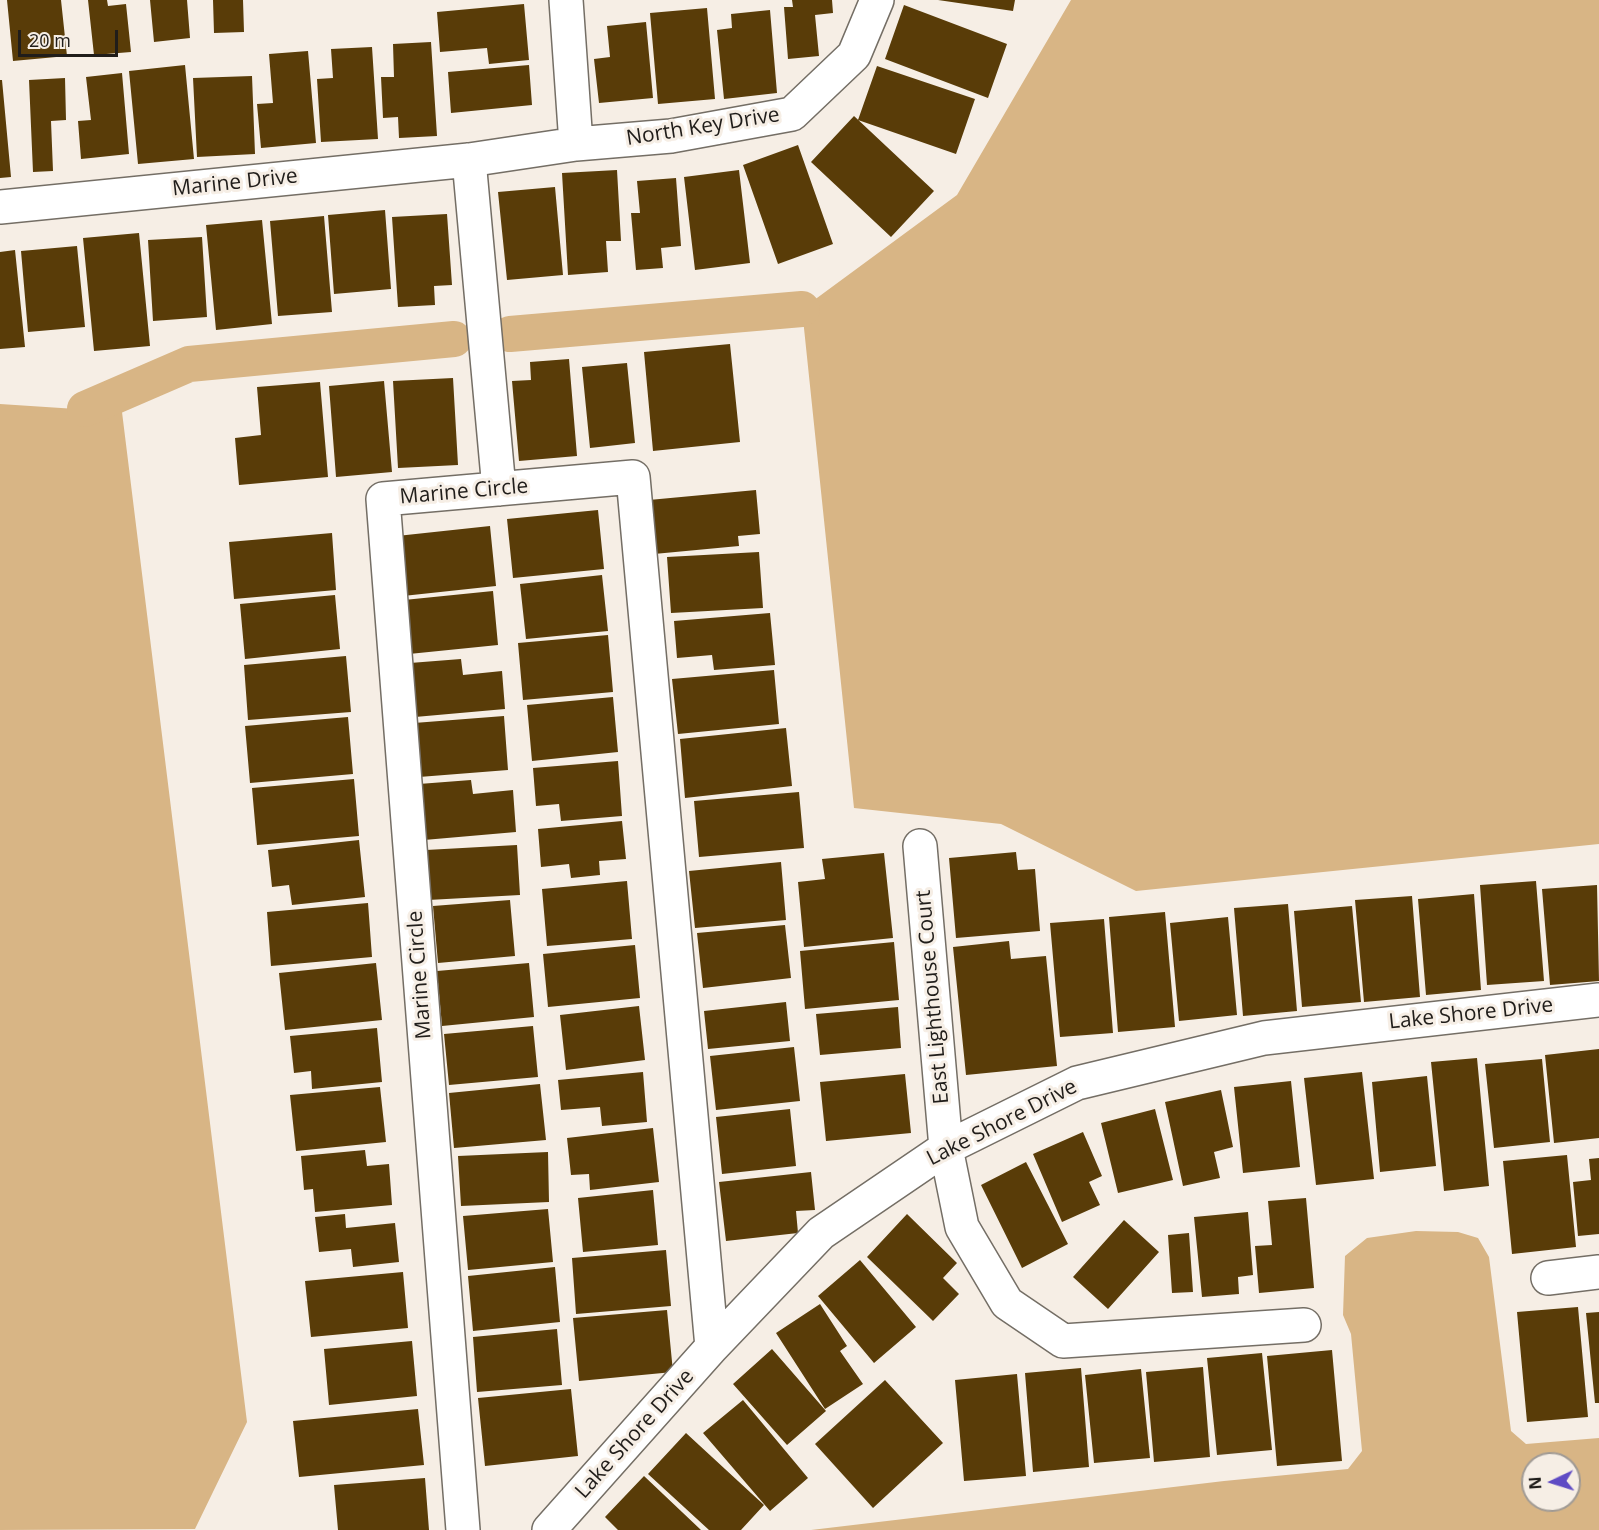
<!DOCTYPE html>
<html>
<head>
<meta charset="utf-8">
<style>
  body { margin:0 }
  #map { position:relative; width:1599px; height:1530px; overflow:hidden; background:#f6eee5; font-family:"Open Sans",sans-serif }
  canvas { display:block }
  .north { position:absolute; left:1521px; top:1452px; width:60px; height:60px; box-sizing:border-box; background:#f6eee5; border:2px solid #a09a94; border-radius:50%; rotate:266deg; font-size:16px; font-weight:700; line-height:24px; text-align:center; color:#201d1a }
  .north::after { content:''; display:block; margin:auto; width:21px; height:27px; background:#5f4bc4; clip-path:polygon(50% 0,100% 100%,50% 72%,0 100%) }
  .scale { position:absolute; left:18px; top:30px; width:100px; height:27px; box-sizing:border-box; border:3px solid #201d1a; border-top:0; padding-left:8px; font-size:18px; line-height:21px; white-space:nowrap; color:#201d1a; -webkit-text-stroke:4px #f6eee5; paint-order:stroke }
</style>
</head>
<body>
<div id="map">
<canvas width="1599" height="1530"></canvas>
<div class="north">N</div>
<div class="scale">20 m</div>
</div>
<script>
const c = document.querySelector('canvas').getContext('2d');
c.lineJoin = 'round';
function paint(path, color) { c.fillStyle = color; c.fill(path, 'evenodd'); }
function stroke(path, color, width, dash) { c.strokeStyle = color; c.lineWidth = width; c.lineCap = dash ? 'butt' : 'round'; c.setLineDash(dash || []); c.stroke(path); }
function write(font, color, halo, rows, align = 'center') {
  c.font = font + ' "Open Sans",sans-serif'; c.lineWidth = 6; c.setLineDash([]); c.textBaseline = 'middle'; c.strokeStyle = halo; c.fillStyle = color; for (const [text, x, y, turn = 0] of rows) {
    c.save(); c.translate(x, y); c.rotate((+turn || 0) * Math.PI / 180); c.textAlign = isNaN(turn) ? turn : align; if (halo) c.strokeText(text, 0, 0); c.fillText(text, 0, 0); c.restore();
  }
}
paint(new Path2D(`
  M1071,0H1599V844L1136,891L1001,824L854,808L802,309L957,195Z
  M0,404L122,412L247,1422L195,1529L0,1530Z
  M1416,1231L1458,1232L1478,1238L1489,1257L1511,1431L1526,1444L1599,1438V1530H811L1224,1481L1348,1469L1362,1451L1351,1334L1343,1315L1345,1256L1367,1238ZM1533,1464H1569V1500H1533Z`), '#d8b585');
stroke(new Path2D(`
  M510,334L802,309
  M85,409L189,364L454,339`), '#d8b585', 36);
paint(new Path2D(`
  M7,0H61L67,56L13,61Z
  M88,0H107L108,6L126,4L131,52L94,55Z
  M150,0H187L190,38L154,42Z
  M213,0H243L244,32L214,33Z
  M792,0H832L833,13L815,15L819,56L788,59L784,7H793Z
  M938,0H1015L1013,11Z
  M524,4L529,60L489,64L487,48L440,52L437,12Z
  M904,5L1007,44L988,98L885,59Z
  M707,8L715,99L658,104L650,13Z
  M770,10L777,93L724,99L717,30L732,28L731,14Z
  M646,22L653,98L599,103L594,59L610,57L607,26Z
  M431,42L437,136L399,138L398,117L383,118L381,77H394L393,44Z
  M372,47L378,139L321,142L317,79L333,78L331,49Z
  M308,51L316,143L261,148L257,104L273,103L269,54Z
  M185,65L194,159L138,164L129,71Z
  M529,65L532,105L451,113L448,72Z
  M877,66L975,99L956,154L858,120Z
  M122,73L129,154L81,159L78,121L91,120L86,77Z
  M252,76L255,154L197,157L193,78Z
  M65,78L66,120L51,121L53,171L33,172L29,80Z
  M0,80H2L11,177L0,178Z
  M854,116L934,191L891,237L811,162Z
  M798,145L833,244L778,264L743,165Z
  M617,170L621,241H606L608,272L568,275L562,173Z
  M739,170L750,263L695,270L684,177Z
  M676,178L681,246L661,248L663,268L636,270L631,213H640L637,181Z
  M555,187L563,275L507,280L498,192Z
  M385,210L391,289L334,294L328,215Z
  M447,214L452,285L434,286L435,305L398,307L392,217Z
  M324,216L332,312L278,316L270,221Z
  M262,220L272,324L216,330L206,225Z
  M139,233L150,346L94,351L83,238Z
  M202,237L207,317L153,321L148,240Z
  M77,246L85,327L28,332L21,251Z
  M15,250L25,347L0,349V252Z
  M730,344L740,442L653,451L644,352Z
  M569,359L577,456L519,461L512,381L531,380L530,362Z
  M627,363L635,443L590,448L582,367Z
  M453,378L458,465L398,468L393,381Z
  M384,381L392,472L336,477L329,386Z
  M320,382L328,477L239,485L235,438L261,435L257,387Z
  M756,490L760,534L738,536L739,546L654,554L649,500Z
  M598,510L604,569L513,578L507,519Z
  M490,526L496,586L403,596L397,536Z
  M332,533L336,590L234,599L229,542Z
  M759,552L763,608L671,613L667,557Z
  M602,575L608,631L526,639L520,584Z
  M493,591L498,645L409,654L404,600Z
  M335,595L340,649L245,659L240,604Z
  M770,613L775,665L714,670L712,655L677,658L674,621Z
  M608,635L613,692L523,700L518,643Z
  M346,656L351,712L248,720L244,665Z
  M461,659L463,675L502,671L505,709L415,717L410,663Z
  M774,670L779,724L678,734L672,679Z
  M613,697L618,752L532,761L527,705Z
  M504,716L508,770L419,777L414,723Z
  M348,717L353,774L250,783L245,726Z
  M786,728L792,786L685,798L680,739Z
  M618,761L622,816L561,821L559,804L536,806L533,768Z
  M354,779L359,836L257,845L252,788Z
  M471,780L473,794L513,790L516,832L424,840L419,784Z
  M799,792L804,848L699,857L694,801Z
  M622,821L626,859L599,861L600,875L571,878L569,864L541,867L538,829Z
  M359,840L365,897L292,905L289,885L272,887L268,850Z
  M517,845L520,895L428,900L426,850Z
  M1016,852L1018,870L1035,869L1040,931L956,938L949,858Z
  M884,853L893,938L804,947L798,882L825,879L822,859Z
  M781,862L786,920L695,928L689,871Z
  M627,881L632,939L547,946L542,889Z
  M1536,881L1544,981L1487,985L1480,885Z
  M1597,885L1599,981L1550,985L1542,889Z
  M1474,894L1481,990L1426,995L1418,899Z
  M1412,896L1420,997L1364,1002L1355,900Z
  M510,900L515,956L438,963L433,906Z
  M368,903L372,957L271,966L267,912Z
  M1288,904L1297,1011L1243,1016L1234,908Z
  M1352,906L1361,1002L1302,1007L1294,911Z
  M1165,912L1175,1027L1118,1032L1109,917Z
  M1228,917L1237,1015L1179,1021L1170,923Z
  M1104,919L1113,1033L1060,1037L1050,923Z
  M785,925L791,978L703,988L697,933Z
  M1009,941L1011,959L1046,956L1057,1066L966,1075L953,947Z
  M894,942L899,1000L805,1009L800,951Z
  M635,945L640,998L548,1007L543,954Z
  M376,963L382,1020L285,1030L279,973Z
  M529,963L534,1017L442,1026L437,971Z
  M786,1002L790,1041L708,1049L704,1011Z
  M639,1006L645,1060L566,1070L560,1015Z
  M898,1007L901,1048L820,1055L816,1014Z
  M533,1026L538,1077L449,1085L444,1034Z
  M377,1028L382,1082L312,1089L311,1071L294,1073L290,1036Z
  M794,1047L800,1101L716,1110L710,1056Z
  M1599,1049V1138L1554,1143L1545,1055Z
  M1477,1058L1489,1186L1444,1191L1431,1062Z
  M1542,1059L1550,1142L1494,1148L1485,1064Z
  M643,1072L647,1122L602,1126L600,1107L561,1110L558,1080Z
  M1362,1072L1374,1179L1316,1185L1304,1078Z
  M905,1074L911,1133L826,1141L820,1082Z
  M1427,1076L1436,1166L1380,1172L1372,1082Z
  M1291,1081L1300,1167L1243,1173L1234,1087Z
  M540,1084L546,1140L454,1148L449,1093Z
  M380,1087L386,1142L296,1151L290,1095Z
  M1221,1090L1233,1147L1214,1152L1220,1178L1183,1186L1165,1102Z
  M790,1109L796,1166L722,1174L716,1117Z
  M1155,1109L1173,1180L1118,1193L1101,1123Z
  M653,1128L659,1182L590,1190L589,1174L571,1175L567,1138Z
  M1083,1132L1102,1176L1089,1182L1100,1205L1062,1222L1033,1154Z
  M365,1150L367,1166L389,1164L392,1205L315,1212L313,1189L304,1190L301,1156Z
  M548,1152L549,1202L461,1206L458,1156Z
  M1567,1155L1576,1247L1512,1254L1503,1161Z
  M1599,1158V1234L1578,1236L1573,1182L1591,1180L1589,1159Z
  M1026,1162L1068,1244L1022,1268L981,1185Z
  M811,1172L815,1210L796,1211L798,1233L726,1241L719,1182Z
  M653,1190L658,1245L583,1252L578,1198Z
  M1306,1198L1314,1288L1259,1293L1255,1246L1272,1245L1268,1201Z
  M548,1209L553,1262L468,1270L463,1216Z
  M1248,1212L1253,1275L1238,1277L1239,1294L1202,1297L1194,1217Z
  M345,1214L346,1228L395,1223L399,1262L353,1267L351,1249L319,1252L315,1217Z
  M907,1214L957,1263L943,1278L959,1294L933,1321L867,1257Z
  M1124,1220L1159,1252L1108,1309L1073,1277Z
  M1189,1233L1193,1292L1172,1293L1168,1235Z
  M666,1250L671,1306L576,1314L572,1258Z
  M860,1260L916,1327L874,1363L818,1296Z
  M555,1267L560,1322L473,1331L468,1276Z
  M403,1272L408,1328L311,1337L305,1281Z
  M820,1304L847,1346L840,1351L863,1384L825,1409L776,1333Z
  M1578,1307L1588,1417L1527,1422L1517,1312Z
  M667,1310L673,1372L579,1381L573,1318Z
  M1599,1312V1403H1595L1586,1313Z
  M557,1329L562,1385L477,1392L473,1337Z
  M412,1341L417,1396L329,1405L324,1349Z
  M772,1349L826,1411L787,1445L733,1384Z
  M1332,1350L1342,1461L1277,1466L1267,1356Z
  M1262,1353L1272,1450L1217,1455L1207,1358Z
  M1203,1367L1210,1457L1154,1462L1146,1372Z
  M1081,1368L1089,1467L1033,1472L1025,1373Z
  M1141,1369L1150,1458L1094,1463L1085,1375Z
  M1017,1374L1026,1476L964,1481L955,1380Z
  M885,1380L943,1443L873,1508L815,1444Z
  M571,1389L578,1456L485,1466L478,1398Z
  M743,1400L808,1478L770,1511L703,1433Z
  M418,1409L424,1465L299,1477L293,1421Z
  M686,1433L764,1505L741,1530H709L648,1474Z
  M644,1476L701,1530H618L605,1517Z
  M425,1478L429,1530H338L334,1485Z`), '#593c08');
const minor = new Path2D(`
  M566,0L576,144
  M469,160L499,489
  M0,207L469,160L576,144L671,136L792,114L854,55L877,0
  M920,846L946,1148L962,1227L1007,1303L1063,1341L1304,1325
  M1548,1278L1599,1272
  M463,1530L383,499L633,477L712,1347
  M549,1530L712,1347L821,1233L946,1148L1077,1083L1264,1038L1599,1000`);
stroke(minor, '#746e65', 36);
stroke(minor, '#fff', 33);
write('21px', '#201d1a', '#f6eee5', [
  ["North Key Drive",703,127,-9],
  ["Marine Drive",235,183,-6],
  ["Marine Circle",464,492,-5],
  ["Marine Circle",420,975,-94],
  ["East Lighthouse Court",933,997,-95],
  ["Lake Shore Drive",1471,1014,-6],
  ["Lake Shore Drive",1002,1123,-27],
  ["Lake Shore Drive",635,1434,-48]
]);
</script>
</body>
</html>
